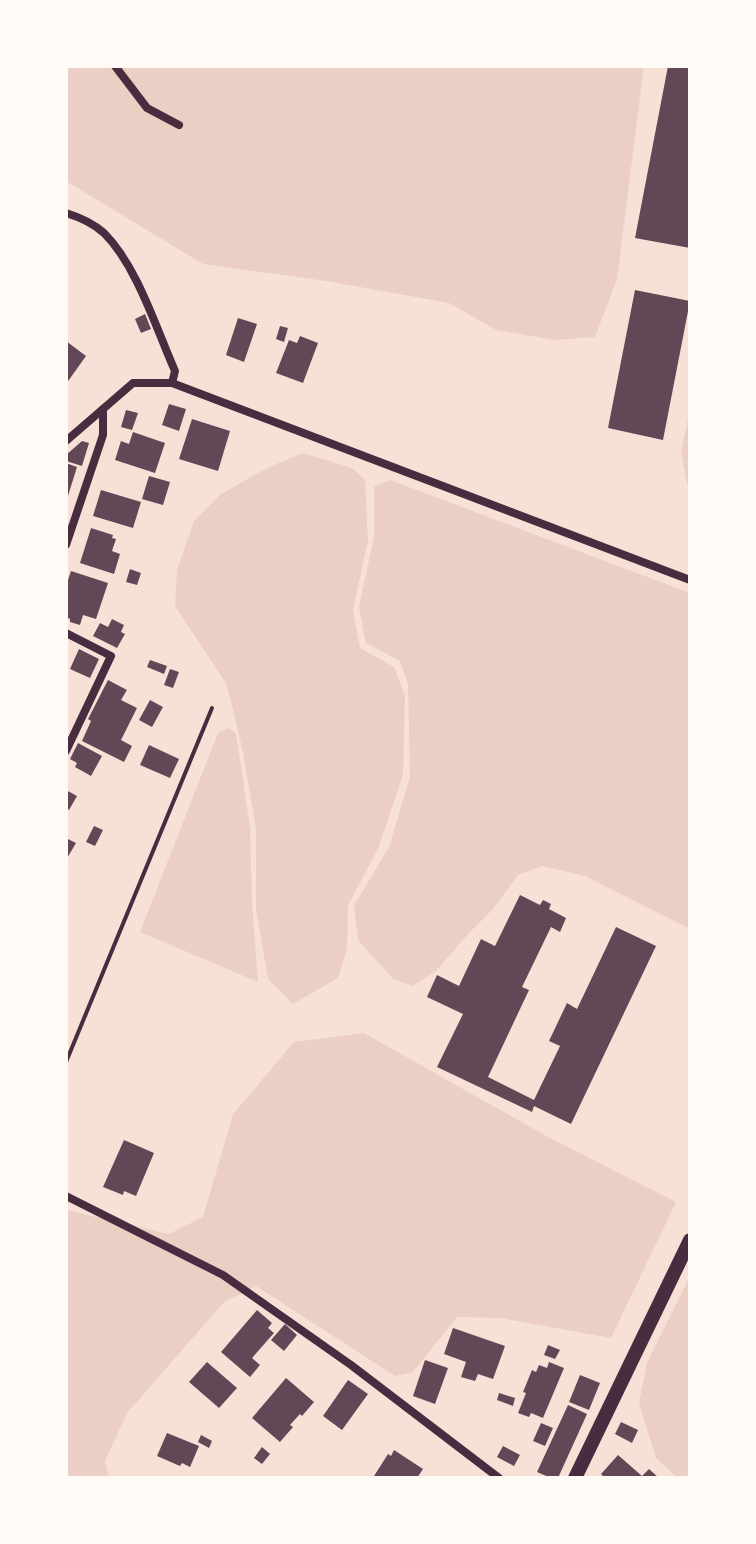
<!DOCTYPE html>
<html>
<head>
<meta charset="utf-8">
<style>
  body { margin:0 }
  #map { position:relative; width:756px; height:1544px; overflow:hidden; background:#f7e1d7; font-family:Raleway,sans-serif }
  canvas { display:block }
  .frame { position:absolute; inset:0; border:68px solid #fffaf5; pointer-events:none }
</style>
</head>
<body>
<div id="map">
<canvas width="756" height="1544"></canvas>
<div class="frame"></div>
</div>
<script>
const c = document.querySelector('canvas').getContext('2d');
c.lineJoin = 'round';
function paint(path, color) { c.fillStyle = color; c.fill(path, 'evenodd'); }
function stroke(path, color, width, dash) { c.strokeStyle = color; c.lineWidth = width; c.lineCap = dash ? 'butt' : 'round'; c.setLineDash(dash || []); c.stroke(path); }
paint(new Path2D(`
  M66,66H644L617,279L595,337L555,340L496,330L449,303L326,281L203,264L66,181Z
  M690,409V498L681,452Z
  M303,453L352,468L365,480L368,541L353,610L360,648L394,667L405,696L403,775L378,849L348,905L347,949L338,978L293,1004L268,979L256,909V830L243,752L227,685L175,606L177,570L194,521L221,494L269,467Z
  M390,480L690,593V929L585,876L542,866L518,875L493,909L468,934L436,971L412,986L393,979L358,940L354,906L389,847L410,777L408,684L400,661L366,643L359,607L374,537V487Z
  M229,728L236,733L250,827L252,904L258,982L140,932L218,733Z
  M364,1033L550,1138L676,1202L611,1338L500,1318L457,1317L412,1373L395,1376L256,1286L223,1303L127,1413L105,1461L109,1478H66V1210L169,1234L203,1217L233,1114L294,1042Z
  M690,1276V1478H677L656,1458L639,1403L647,1363Z`), '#ebcfc5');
paint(new Path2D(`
  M668,66H690V248L635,238Z
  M635,290L690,301L663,440L608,428Z
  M145,314L151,329L141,333L135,319Z
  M238,318L257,324L244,362L226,355Z
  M280,326L288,328L284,342L276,339Z
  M300,336L318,343L303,383L276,373L289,340L297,343Z
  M66,341L86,356L66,384Z
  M169,404L186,409L179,431L162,425Z
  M126,410L138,413L132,430L121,427Z
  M192,419L230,431L218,471L179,459Z
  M133,432L165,443L155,473L115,460L121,441L129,444Z
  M82,441L89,443L82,466L66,461V455Z
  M66,463L77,467L67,499H66Z
  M149,476L170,482L163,505L142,499Z
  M101,490L141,502L133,528L93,516Z
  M91,528L113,535L112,538L116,539L112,551L120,554L114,574L80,563Z
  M130,569L141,573L137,585L126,582Z
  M71,571L108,583L96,619L83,615L80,625L70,622V619L66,617V586Z
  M112,619L124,625L121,632L125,634L117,648L93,636L100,623L108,627Z
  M79,649L99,659L90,678L70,669Z
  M150,660L167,666L164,674L147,667Z
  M170,669L179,672L173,688L164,685Z
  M108,680L127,690L121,700L137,708L121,740L132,746L124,762L82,741L91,721L88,719Z
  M150,700L163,707L152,727L139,720Z
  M78,743L102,756L91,776L75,767L77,763L70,759Z
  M149,745L179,759L170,778L140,765Z
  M66,790L77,796L69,810L66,808Z
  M94,826L103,830L95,846L86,842Z
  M66,838L76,843L66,860Z
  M520,895L540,905L543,900L551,904L549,909L566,918L560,932L551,927L522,987L529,990L488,1077L534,1100L560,1046L549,1041L567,1003L577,1009L616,927L656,946L571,1124L534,1106L532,1112L437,1067L463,1014L427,997L437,975L459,986L481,939L495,946Z
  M124,1140L154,1153L136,1196L124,1191L123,1195L103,1187Z
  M257,1310L272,1323L268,1328L274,1333L252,1358L260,1365L250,1377L221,1352Z
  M285,1324L297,1335L284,1351L271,1340Z
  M453,1328L505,1346L493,1379L478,1374L475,1381L461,1377L466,1362L444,1354Z
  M548,1345L560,1350L555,1359L544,1355Z
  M425,1360L448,1368L435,1404L413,1396Z
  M207,1362L237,1388L219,1408L189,1382Z
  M549,1362L564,1368L543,1418L531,1413L529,1417L518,1413L526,1393L523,1392L532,1370L536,1372L539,1365L547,1368Z
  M580,1375L600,1383L589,1410L569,1402Z
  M286,1378L314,1402L302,1416L300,1414L290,1425L293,1427L280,1442L252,1418Z
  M348,1380L368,1394L342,1430L323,1416Z
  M499,1393L515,1398L513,1406L497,1400Z
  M568,1405L587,1414L558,1478H551L537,1472Z
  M621,1422L638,1430L632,1443L615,1434Z
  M541,1423L553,1428L545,1446L533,1441Z
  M167,1433L199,1446L190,1467L182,1463L180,1466L157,1456Z
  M201,1435L212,1441L209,1448L198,1442Z
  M503,1446L520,1455L514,1466L497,1457Z
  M262,1447L270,1454L262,1464L254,1458Z
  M394,1450L423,1469L417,1478H378L374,1476L388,1454L391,1456Z
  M618,1455L642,1476L649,1469L659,1478H605L601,1474Z`), '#644757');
stroke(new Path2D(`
  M66,1062L212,708`), '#4a2c40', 4);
stroke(new Path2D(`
  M115,66L147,108L179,125
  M66,213C79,217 94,224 104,233C137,266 156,328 175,371L172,383
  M66,441L133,383H172L690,580
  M66,545L103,435V409
  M66,633L111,656L66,751
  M66,1196L223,1275L351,1365L499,1478`), '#4a2c40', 8);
stroke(new Path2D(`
  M575,1478L690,1240`), '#4a2c40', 14);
</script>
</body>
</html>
